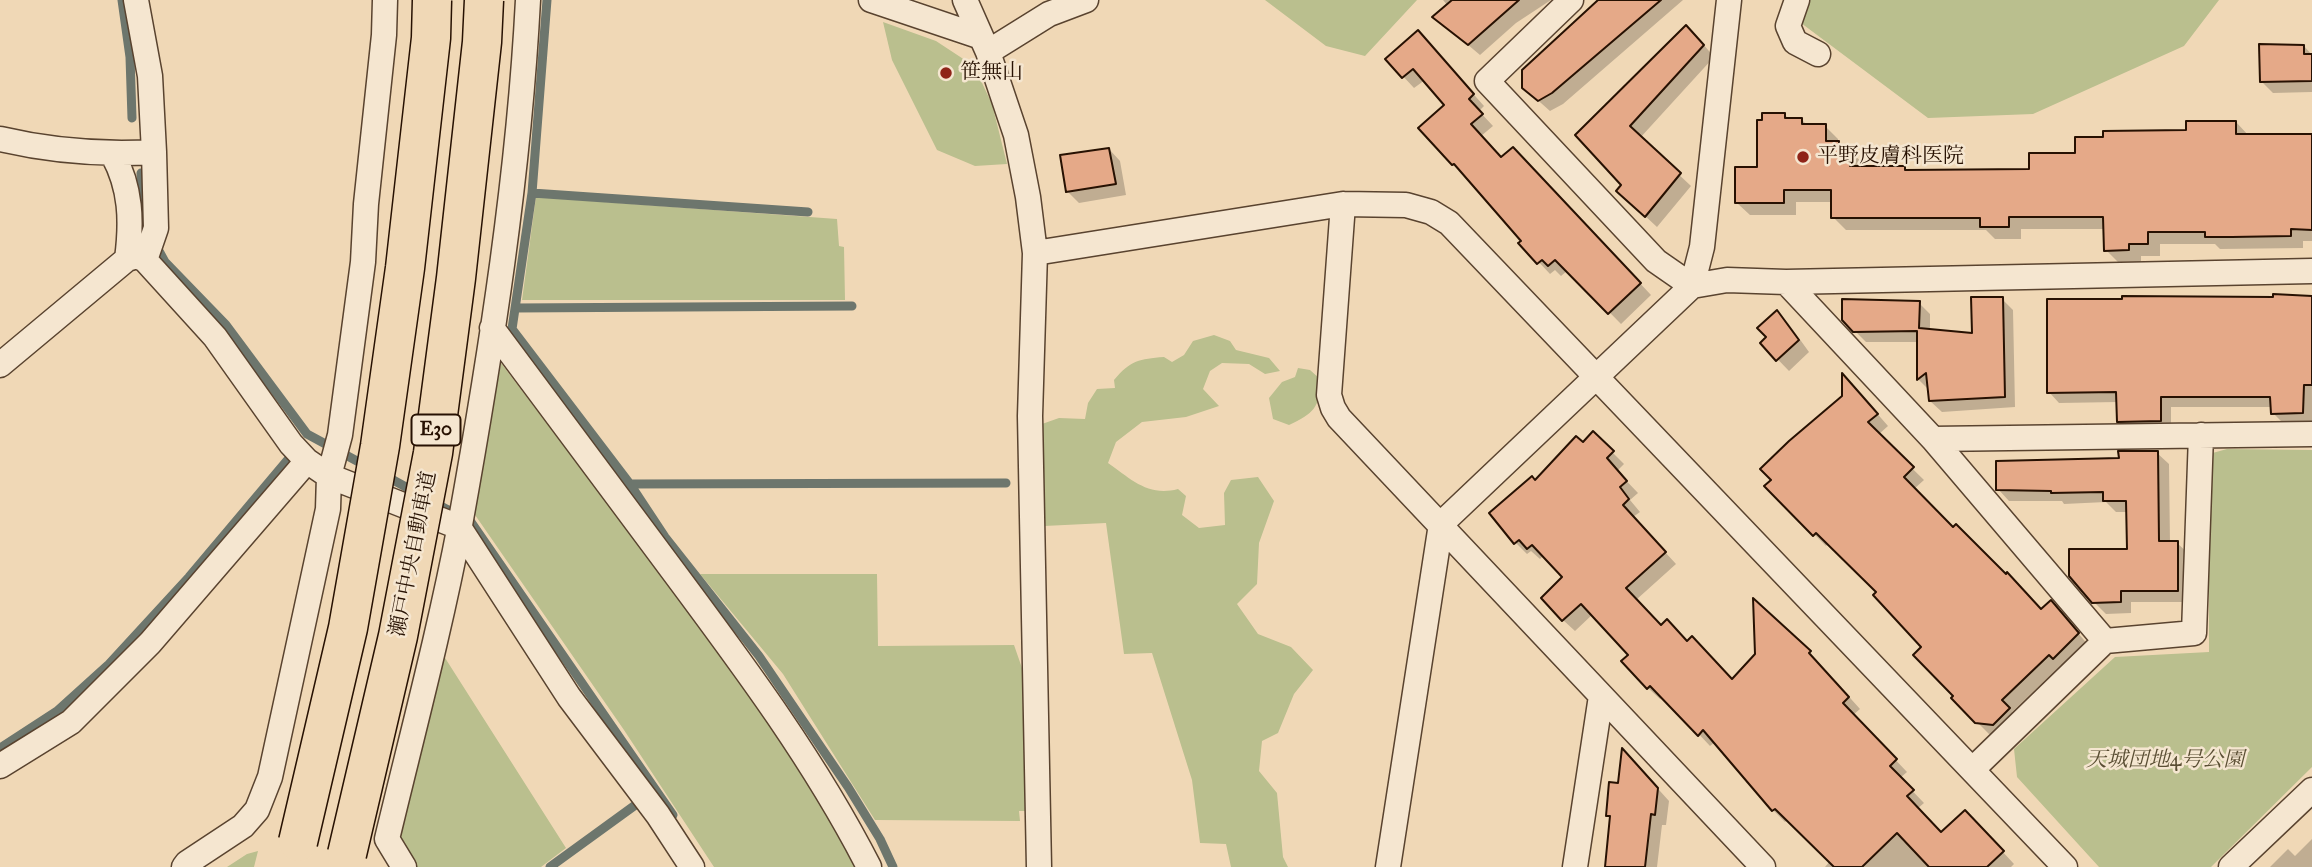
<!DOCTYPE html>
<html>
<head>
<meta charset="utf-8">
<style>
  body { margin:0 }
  canvas { display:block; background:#f0d8b6 }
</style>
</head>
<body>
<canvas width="2312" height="867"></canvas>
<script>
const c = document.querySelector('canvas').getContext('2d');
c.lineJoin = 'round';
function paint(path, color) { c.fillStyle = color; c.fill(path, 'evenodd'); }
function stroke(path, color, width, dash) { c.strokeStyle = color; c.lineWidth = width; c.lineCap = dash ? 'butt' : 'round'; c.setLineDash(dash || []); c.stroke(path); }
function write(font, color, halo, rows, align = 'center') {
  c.font = font + ' "IM FELL Great Primer","Noto Serif JP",serif'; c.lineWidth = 5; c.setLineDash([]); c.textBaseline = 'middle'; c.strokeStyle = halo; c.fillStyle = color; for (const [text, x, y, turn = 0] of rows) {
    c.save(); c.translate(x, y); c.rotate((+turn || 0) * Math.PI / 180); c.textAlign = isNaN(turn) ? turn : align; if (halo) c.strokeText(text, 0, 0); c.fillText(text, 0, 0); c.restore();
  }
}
paint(new Path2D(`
  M1265,0H1417L1365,56L1326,46Z
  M1810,0H2219L2184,46L2033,114L1928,118L1801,23Z
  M883,22L936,41L974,66L992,104L1007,164L975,166L937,150L892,60Z
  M536,197L837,219L839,246L844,247L845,300H522Z
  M1214,335L1230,341L1236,350L1269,358L1280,371L1265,374L1249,364L1222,363L1210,371L1203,389L1219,406L1186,417L1142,422L1116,442L1108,463C1131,479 1148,497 1178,489L1186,496L1182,515L1199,528L1225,525L1224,493L1231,480L1258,477L1274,501L1259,543L1257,584L1237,604L1258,634L1291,647L1313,670L1294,694L1278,733L1262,741L1259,771L1277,793L1283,857L1288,867H1231L1226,844L1200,843L1192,780L1152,653L1124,654L1106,523L1044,526L1042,424L1059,418L1085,419L1088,403L1097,389L1115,388L1114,380C1131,360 1139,359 1164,357L1172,362L1184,355L1193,341Z
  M501,363L781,732L860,867H714L624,730L473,512Z
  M1298,368L1310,370L1320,379C1321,407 1313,414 1289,425L1273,419L1269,398L1282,382L1295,377Z
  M2227,449L2312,450V767L2211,867H2099L2017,777L2014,749L2115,657L2209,652V454Z
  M700,574H877L878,646L1014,645L1022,668L1025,811H1019L1020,821L875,820L783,674Z
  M440,650L566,848L541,867H414L402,844L400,830Z
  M258,851L254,867H227L247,854Z`), '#babf8e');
paint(new Path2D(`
  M1443,0H1551L1516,23L1480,55L1435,17L1448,6Z
  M1601,0H1683L1563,104L1550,111L1524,88Z
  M1698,38L1714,57L1640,138L1691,186L1657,227L1630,202L1623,185L1578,135Z
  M1429,44L1484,106L1479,111L1493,126L1481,136L1502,159L1524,160L1651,295L1621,324L1568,270L1561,276L1555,270L1550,274L1521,243L1524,241L1421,128L1447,105L1425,80L1414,88L1387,59Z
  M2304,46L2312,55V92L2273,93L2262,82Z
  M1784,114L1789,119H1801L1808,126H1825L1838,139V142L1862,162V168H1904L1909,172L2031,171L2077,154L2105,139L2187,132L2236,122L2249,136L2312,135V241H2303V248L2220,249L2215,244H2160V256H2141V262L2119,263L2106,250L2105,229H2021V239H1995L1986,230H1846L1833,217V202H1796V215H1750L1737,203L1759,169Z
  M1109,149L1120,161L1126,195L1079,203L1067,191Z
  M2312,298V423L2284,424L2273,413V407H2171V431L2129,432L2119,421L2118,402L2059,403L2049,392Z
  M2002,299L2013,310L2015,407L1942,412L1930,401L1929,390L1919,380V342H1866L1844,320L1919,303L1930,314V331L1973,335Z
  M1777,312L1788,323L1809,352L1789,371L1762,343L1768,337Z
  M1854,387L1888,426L1878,435L1924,480L1914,489L1953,529L2042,611L2062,614L2089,646L2065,669L2061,665L2012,712L2020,720L2004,736L1989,734L1953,698L1955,696L1923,647L1879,592L1828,543L1826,546L1766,486Z
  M1593,433L1624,464L1617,471L1638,493L1630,500L1640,512L1633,517L1676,564L1636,600L1661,627L1687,643L1732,681L1809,652L1860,709L1853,715L1907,772L1900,778L1924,803L1917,809L1941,834L1977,824L2014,864L2011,867H1825L1830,861L1788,819L1785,822L1773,810L1715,742L1710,746L1663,696L1660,699L1648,688L1630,655L1593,614L1575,631L1563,620L1564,578L1544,555L1540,559L1531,551L1527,554L1516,543L1535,482L1583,444Z
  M2157,453L2169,464L2170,543H2177L2189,554V602H2131V613L2106,614L2094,602L2128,550V512H2116L2106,502L2064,504L2062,501H2009L1998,489L2120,459Z
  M1633,761L1669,801L1666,825H1662L1657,867H1607L1611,819L1607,815L1620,785Z
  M2312,839V867H2270L2288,849L2295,856Z`), '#0003');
stroke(new Path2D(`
  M122,0L130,57L132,118
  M547,0L532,193L512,329L630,484L665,537L759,656L848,787L880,839L893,867
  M141,173L142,220L165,262L226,325L307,434L368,467
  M532,193L808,212
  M515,308L852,306
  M384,475L415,492
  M630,484L1006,483
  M433,502L471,522L673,815
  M0,748L57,711L109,664L189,577L296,450
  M550,867L645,798`), '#6d766d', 9);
const building = new Path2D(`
  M1452,0H1519L1468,45L1432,17Z
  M1598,0H1661L1552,93L1538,101L1522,88V70Z
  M1686,25L1704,45L1630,126L1681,173L1645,217L1616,191L1621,185L1575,135Z
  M1418,30L1474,94L1469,99L1483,114L1471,124L1501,157L1513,147L1641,283L1608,314L1555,260L1548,266L1542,260L1537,264L1518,243L1521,241L1454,164L1452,165L1418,128L1444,105L1413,69L1402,78L1385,59Z
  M2259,44L2304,45V54H2312V81L2260,82Z
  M1762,113H1785V118H1802V124H1826V141H1839V148H1850V166H1905V170L2029,169V153H2075V137H2103V131L2186,130V121H2236V134H2312V230L2291,229V236L2232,237H2205V232H2148V244H2129V250L2104,251L2103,217H2009V227H1980V218H1831V190H1784V203H1735V167H1757V120H1762Z
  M1109,148L1116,184L1066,192L1060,155Z
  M2273,294L2312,296V385H2304L2303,413L2271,414L2270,397H2161V421L2117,422L2116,392L2047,393V299H2122V296L2273,297Z
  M1971,297H2003L2005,397L1929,401L1926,373L1917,380V331L1853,332L1842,320V299L1920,301L1919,328L1972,333Z
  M1777,310L1799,340L1776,361L1760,343L1766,337L1757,328Z
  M1842,373L1878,414L1868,422L1914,467L1904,477L1953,527L1956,524L2006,574L2007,572L2041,609L2051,600L2079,633L2053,659L2049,655L2002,700L2010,708L1993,725L1975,723L1951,698L1953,696L1913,655L1921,647L1873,595L1876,592L1816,533L1813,536L1764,486L1771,480L1760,469L1789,441L1842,396Z
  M1593,431L1614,451L1607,458L1627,481L1620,487L1629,499L1623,505L1666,552L1626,588L1661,625L1667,619L1687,641L1692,636L1732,679L1755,654L1753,598L1811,651L1809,653L1849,697L1843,703L1897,759L1890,766L1914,790L1907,796L1941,832L1965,810L2004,851L1987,867H1929L1897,833L1862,867H1834L1775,809L1772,811L1703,730L1698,736L1650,686L1647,689L1621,661L1628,655L1581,604L1562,621L1541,598L1562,577L1532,545L1527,549L1519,540L1514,544L1489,513L1532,476L1535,480L1576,436L1583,442Z
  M2118,451H2158L2159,541H2178V591H2121V602L2092,603L2069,576V549H2127L2126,501H2103V492L2051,493V491L1996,490V461L2119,458Z
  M1622,748L1658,788L1655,815L1651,814L1645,867H1605L1610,816H1606L1609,782L1618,783Z`);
paint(building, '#e5a988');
stroke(building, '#271102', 2);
const street = new Path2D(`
  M871,0L981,37
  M965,0L988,52L1016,135L1028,197L1035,253L1030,416L1039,867
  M1571,0L1487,81L1656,261L1692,286L1702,247L1729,0
  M1797,0L1788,26L1795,42L1818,54
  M988,52L1049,14L1086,0
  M0,139C51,151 102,155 154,152
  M113,155C131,188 132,221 127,259
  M1343,204L1329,395L1333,408L1339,418L1763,867
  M1035,253L1343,204L1406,205L1431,212L1449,223L2065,867
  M145,260L215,337L291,444L307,461
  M1786,282L1933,439L2105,641
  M492,328C553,410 615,493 676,575C746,669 816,763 869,867
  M0,365L127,259L137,256L145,260L156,228L154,152L150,76L136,0
  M1933,439L2312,434
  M0,766L71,722L150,643L307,461L329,476L459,527L569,697L658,815L692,867
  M1973,769L2105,641L2194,633L2201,435
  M184,867L187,863L243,826L257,810L270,777L328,509L329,476L340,435L363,262L366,204L384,35L385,0
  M404,867L387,839C412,735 440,630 460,525C491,353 519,174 528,0
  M1388,867L1441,524L1692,286L1727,280L1786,282L2312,271
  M1575,867L1601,696
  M2231,867L2312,790`);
stroke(street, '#59432f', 27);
stroke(street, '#f5e6d0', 24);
const highwayBridge = new Path2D(`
  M298,842L348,628L380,446L405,268L431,38L432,0
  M347,854L398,636L433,453L456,278L482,42L484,0`);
stroke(highwayBridge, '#271102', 41, []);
stroke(highwayBridge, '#f0d8b6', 38);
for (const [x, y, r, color] of [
  [946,73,7,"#8f2418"],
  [1803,157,7,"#8f2418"]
]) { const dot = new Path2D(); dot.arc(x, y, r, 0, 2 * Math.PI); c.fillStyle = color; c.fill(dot); stroke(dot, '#f5e6d0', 2.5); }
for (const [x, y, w] of [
  [436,430,49]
]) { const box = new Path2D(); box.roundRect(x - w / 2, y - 15.5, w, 31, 5); c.fillStyle = '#f5e6d0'; c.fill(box); stroke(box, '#271102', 2); }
write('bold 19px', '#271102', null, [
  ["E30",436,430]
]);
write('21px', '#271102', '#f5e6d0', [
  ["笹無山",960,73],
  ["平野皮膚科医院",1817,157]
], 'left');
write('21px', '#271102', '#f5e6d0', [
  ["瀬戸中央自動車道",414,554,-79]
]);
write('italic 21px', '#5a4e33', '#f5e6d0', [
  ["天城団地4号公園",2165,761]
]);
</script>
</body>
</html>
